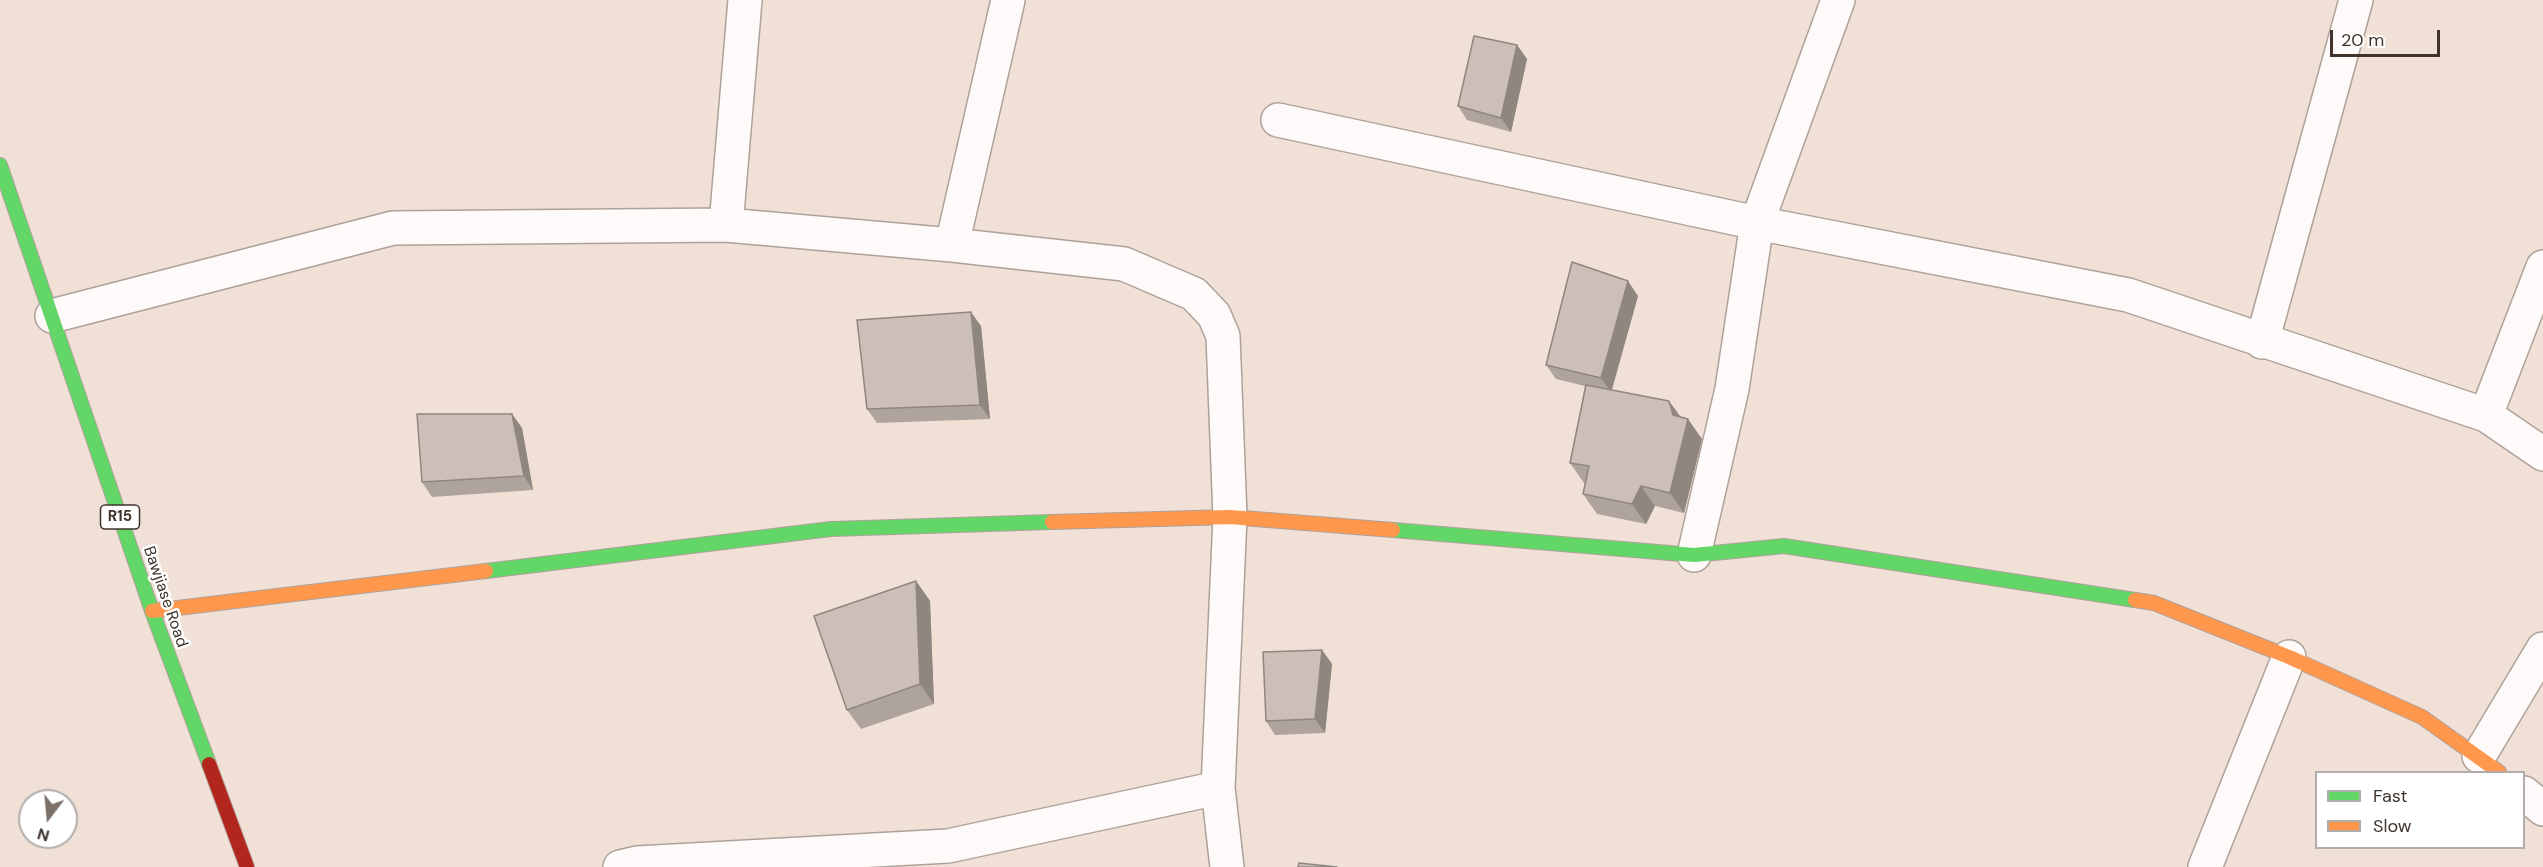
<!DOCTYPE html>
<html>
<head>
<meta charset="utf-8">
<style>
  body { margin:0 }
  #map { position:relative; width:2543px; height:867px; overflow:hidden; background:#f1e0d6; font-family:"DM Sans",sans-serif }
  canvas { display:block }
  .legend { position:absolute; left:2315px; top:771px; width:210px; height:78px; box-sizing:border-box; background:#fff; border:2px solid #b2adab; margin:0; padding:8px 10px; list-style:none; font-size:18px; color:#3f332c }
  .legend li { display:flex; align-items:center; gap:12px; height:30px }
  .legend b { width:30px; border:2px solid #b2adab }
  .north { position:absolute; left:18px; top:789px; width:60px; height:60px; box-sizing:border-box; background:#fff; border:2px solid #b2adab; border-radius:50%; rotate:196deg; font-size:16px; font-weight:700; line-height:24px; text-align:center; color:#3f332c }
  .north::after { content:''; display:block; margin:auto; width:21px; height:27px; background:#7d7068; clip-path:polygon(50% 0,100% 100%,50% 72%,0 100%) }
  .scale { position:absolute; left:2330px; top:30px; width:110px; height:27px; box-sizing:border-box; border:3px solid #3f332c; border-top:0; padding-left:8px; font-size:18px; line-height:21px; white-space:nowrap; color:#3f332c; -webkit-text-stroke:4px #fff; paint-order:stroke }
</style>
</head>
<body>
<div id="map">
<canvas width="2543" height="867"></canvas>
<ul class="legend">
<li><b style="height:8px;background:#63d668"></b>Fast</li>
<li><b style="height:8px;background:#ff974d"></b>Slow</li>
</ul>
<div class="north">N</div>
<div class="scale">20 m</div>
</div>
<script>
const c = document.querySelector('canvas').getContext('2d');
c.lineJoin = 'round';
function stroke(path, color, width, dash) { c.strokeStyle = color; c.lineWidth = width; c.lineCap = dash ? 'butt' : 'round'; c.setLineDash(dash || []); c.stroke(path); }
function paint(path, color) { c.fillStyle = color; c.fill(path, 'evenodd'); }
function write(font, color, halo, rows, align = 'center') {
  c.font = font + ' "DM Sans",sans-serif'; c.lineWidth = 5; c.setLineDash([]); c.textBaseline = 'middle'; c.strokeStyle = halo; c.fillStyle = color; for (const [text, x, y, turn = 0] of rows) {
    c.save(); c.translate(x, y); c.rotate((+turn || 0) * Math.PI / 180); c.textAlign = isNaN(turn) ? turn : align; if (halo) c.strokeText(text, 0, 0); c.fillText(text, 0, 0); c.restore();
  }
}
const street = new Path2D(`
  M1278,120L1757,223L2128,295L2486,415L2543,454
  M726,225L745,0
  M952,245L1008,0
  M52,316L393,228L726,225L952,245L1124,264L1194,294L1214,315L1223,336L1230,517L1218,788L1227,867
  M2262,342L2356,0
  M2486,415L2543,267
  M1694,555L1732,389L1757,223L1838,0
  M2479,756L2543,649
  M2524,793L2543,809
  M620,867L637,863L948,846L1218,788
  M2205,867L2289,657`);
const fast = new Path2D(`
  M0,165L152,611L209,764
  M1393,530L1694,555L1784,546L2135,600
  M486,571L831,529L1052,522`);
const slow = new Path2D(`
  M1052,522L1230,517L1393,530
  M2135,600L2154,603L2289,657L2422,717L2499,772
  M152,611L486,571`);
const jam = new Path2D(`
  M209,764L247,867`);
stroke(street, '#aea19a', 36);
stroke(fast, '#aea19a', 16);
stroke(slow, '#aea19a', 16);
stroke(jam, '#aea19a', 16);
stroke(street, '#fdfaf9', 33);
stroke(fast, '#63d668', 14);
stroke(slow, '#ff974d', 14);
stroke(jam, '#b3261e', 14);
paint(new Path2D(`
  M1517,45L1527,59L1511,132L1467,120L1458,106Z
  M1638,296L1612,390L1669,401L1681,417L1702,439L1684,513L1655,506L1646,524L1597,514L1583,494L1585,483H1584L1570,463L1585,386L1556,379L1546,365Z
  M981,326L990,419L877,423L867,409Z
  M512,414L522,428L533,490L432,497L422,482Z
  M916,581L930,601L934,704L861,729L847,710Z
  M1322,650L1332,664L1325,733L1275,735L1266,721Z`), '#afa49d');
paint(new Path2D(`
  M1517,45L1527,59L1511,132L1501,118Z
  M1628,281L1638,296L1611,392L1601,378Z
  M971,312L981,326L990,419L980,405Z
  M1669,401L1683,421L1688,419L1702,439L1684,513L1670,493L1673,415Z
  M512,414L522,428L533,490L524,476Z
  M1641,486L1655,506L1646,524L1632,504Z
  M916,581L930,601L934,704L920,684Z
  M1322,650L1332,664L1325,733L1315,719Z`), '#8f8680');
const building = new Path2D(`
  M1474,36L1517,45L1501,118L1458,106Z
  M1572,262L1628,281L1601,378L1546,365Z
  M971,312L980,405L867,409L857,320Z
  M1586,385L1669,401L1673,415L1688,419L1670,493L1641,486L1632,504L1583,494L1589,466L1570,463Z
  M417,414H512L524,476L422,482Z
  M916,581L920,684L847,710L814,616Z
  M1322,650L1315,719L1266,721L1263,652Z
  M1299,863L1337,867H1298Z`);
paint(building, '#ccbfb7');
stroke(building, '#8f8680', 1.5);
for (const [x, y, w] of [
  [120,517,39]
]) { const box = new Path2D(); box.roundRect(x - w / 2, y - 12, w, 24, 4.5); c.fillStyle = '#fff'; c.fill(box); stroke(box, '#3f332c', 1.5); }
write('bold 15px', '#3f332c', null, [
  ["R15",120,517]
]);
write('16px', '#3f332c', '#fff', [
  ["Bawjiase Road",165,597,71]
]);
</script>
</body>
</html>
